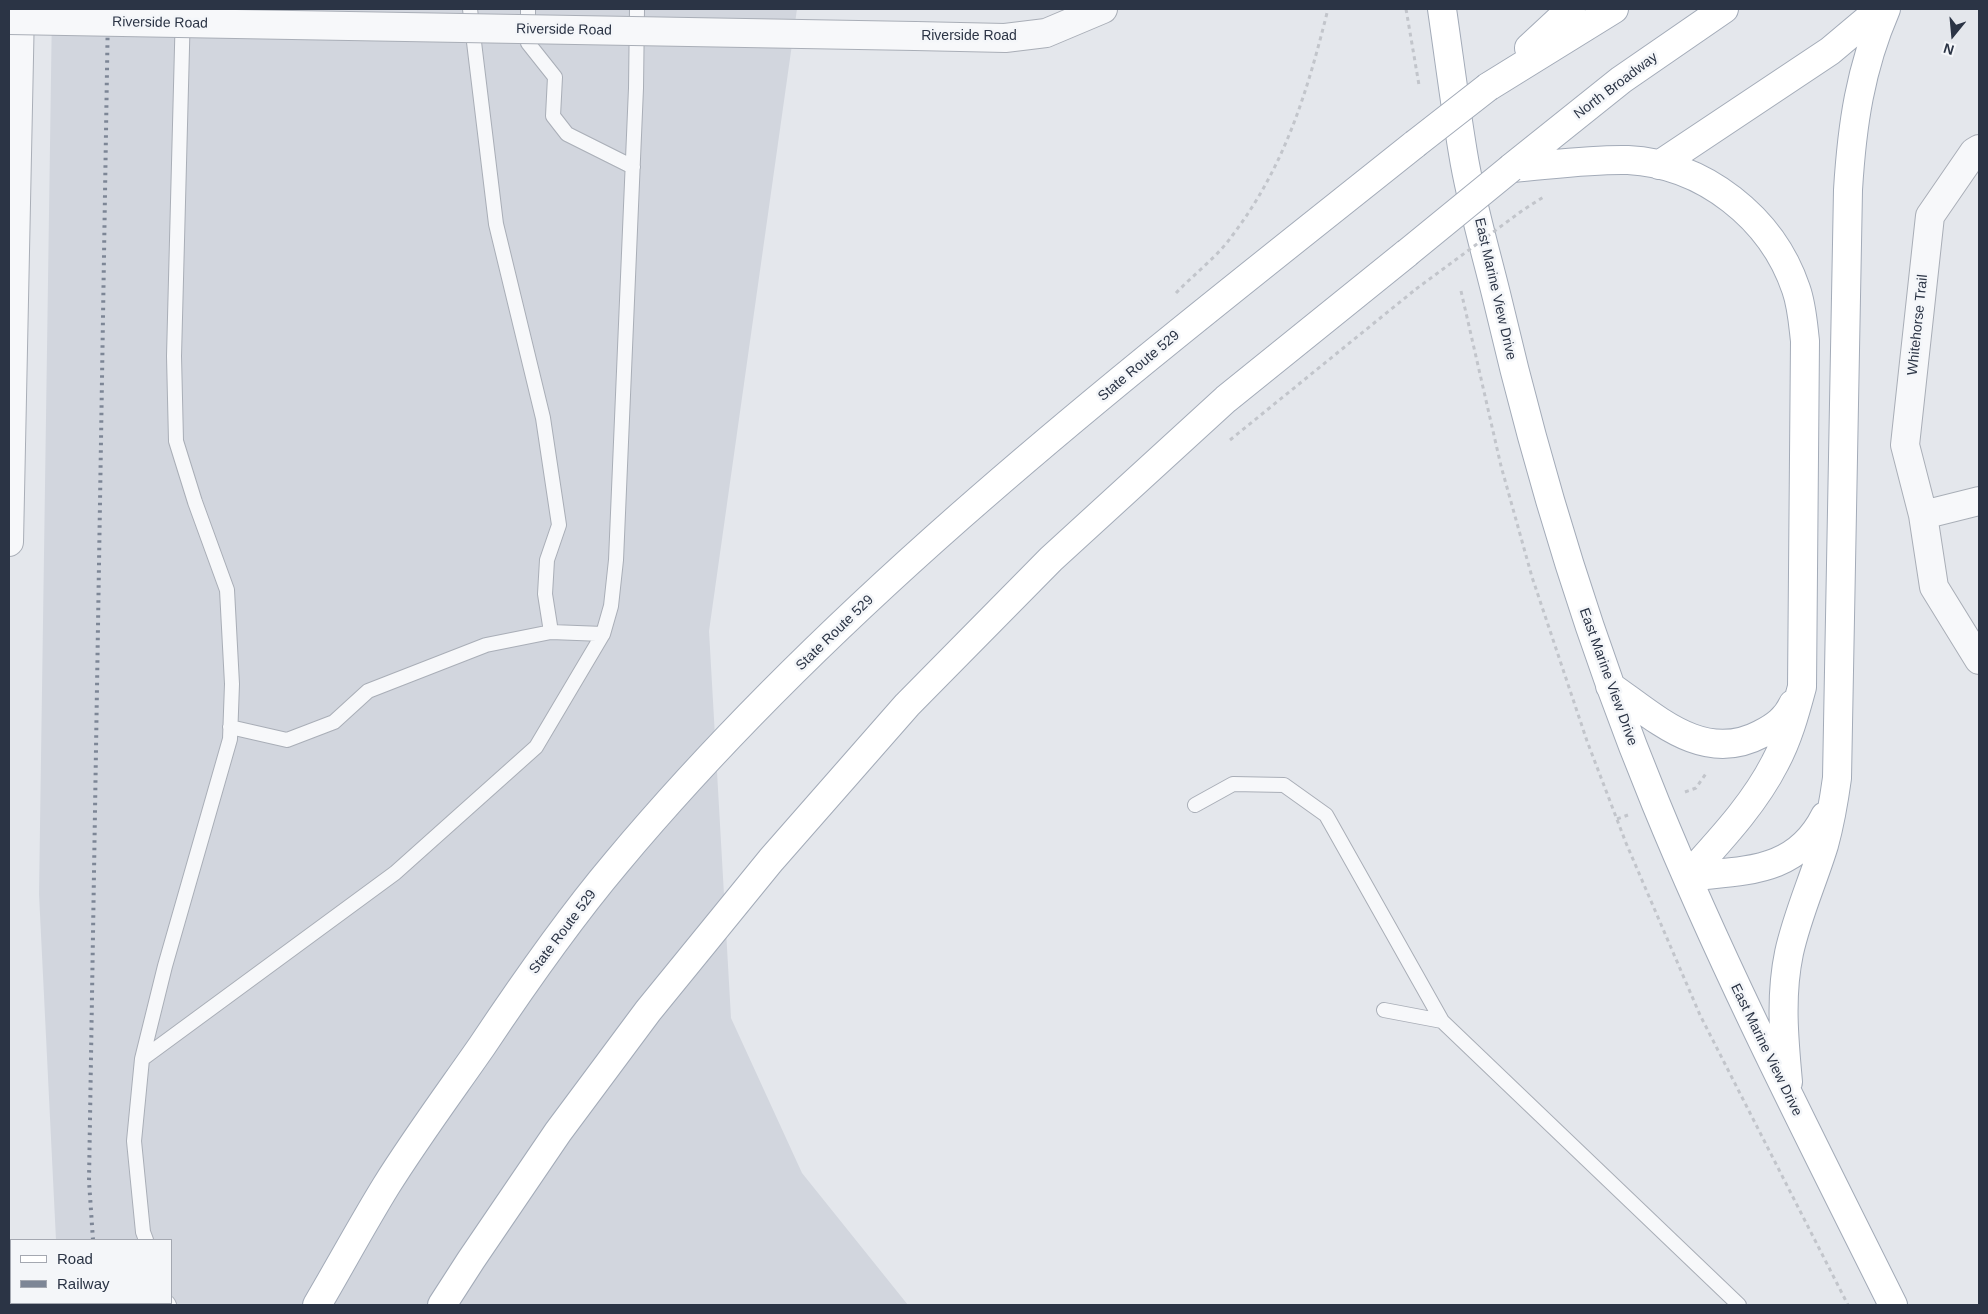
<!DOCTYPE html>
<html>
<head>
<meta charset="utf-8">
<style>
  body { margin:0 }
  #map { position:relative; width:1988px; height:1314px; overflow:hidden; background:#e4e7ec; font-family:Arial,sans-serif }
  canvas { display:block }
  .frame { position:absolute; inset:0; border:10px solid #2b3445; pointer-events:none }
  .legend { position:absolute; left:10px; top:1239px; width:162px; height:65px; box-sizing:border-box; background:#f4f6f9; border:1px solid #a4a8b1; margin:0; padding:6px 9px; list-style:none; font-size:15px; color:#2b3445 }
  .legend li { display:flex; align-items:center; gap:10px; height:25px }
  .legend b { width:25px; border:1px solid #a4a8b1 }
  .north { position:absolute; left:1928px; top:10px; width:50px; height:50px; -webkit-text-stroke:4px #f4f6f9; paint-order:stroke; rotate:197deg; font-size:14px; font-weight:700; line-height:20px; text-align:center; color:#2b3445 }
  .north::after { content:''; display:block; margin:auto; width:18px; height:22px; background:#2b3445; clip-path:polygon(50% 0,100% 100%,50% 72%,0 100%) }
</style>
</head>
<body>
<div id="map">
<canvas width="1988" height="1314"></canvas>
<div class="frame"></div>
<ul class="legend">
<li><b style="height:6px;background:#fff"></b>Road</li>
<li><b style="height:6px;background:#7d8696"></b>Railway</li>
</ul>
<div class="north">N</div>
</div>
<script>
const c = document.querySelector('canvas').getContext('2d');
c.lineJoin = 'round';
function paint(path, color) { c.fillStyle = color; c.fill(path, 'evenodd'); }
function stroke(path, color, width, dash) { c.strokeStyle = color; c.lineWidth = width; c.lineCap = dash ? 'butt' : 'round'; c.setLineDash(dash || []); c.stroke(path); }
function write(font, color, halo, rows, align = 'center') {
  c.font = font + ' Arial,sans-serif'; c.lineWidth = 5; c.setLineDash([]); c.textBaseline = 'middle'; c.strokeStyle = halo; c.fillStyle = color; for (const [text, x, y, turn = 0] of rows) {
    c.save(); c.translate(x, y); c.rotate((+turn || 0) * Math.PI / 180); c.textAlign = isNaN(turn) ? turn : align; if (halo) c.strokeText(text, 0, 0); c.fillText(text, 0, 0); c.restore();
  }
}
paint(new Path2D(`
  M52,9H797L709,631L731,1018L802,1173L908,1305H59V1303H171V1240H56L39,894Z`), '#d2d6de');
const service = new Path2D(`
  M470,9L496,224L543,418L559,525L547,560L545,594L551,632
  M528,9V43L555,77L553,116L567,134L633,167
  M230,727L287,740L334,722L368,691L486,645L551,632L603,634L611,606L616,560L636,88L637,9
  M1195,805L1233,784L1284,785L1326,815L1442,1021
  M1384,1010L1442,1021L1739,1305
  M142,1059L395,873L536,747L603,634
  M146,1240L143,1232L134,1141L142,1059L165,966L230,739L232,684L227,590L195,502L176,441L174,356L183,9
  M168,1303L169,1305`);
const minor = new Path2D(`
  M915,36L1005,38L1046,33L1103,9
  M1979,149L1974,152L1930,216L1905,445L1923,515L1934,587L1979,660
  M1923,515L1979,501
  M9,542L20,9`);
const primary = new Path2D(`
  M1442,9C1449,57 1455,105 1463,153C1471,203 1486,252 1498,302C1538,473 1589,641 1656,804C1726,975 1811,1140 1893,1305
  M1529,48L1571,9
  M1488,87L1614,9
  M1659,165L1830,51L1880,9
  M1511,168C1550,165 1590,159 1628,160C1704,164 1772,218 1796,289C1802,306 1803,324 1805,341L1802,687C1795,713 1788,739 1775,763C1753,806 1719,841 1687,877
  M1511,168L1621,80L1724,9
  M1610,686C1655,717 1703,765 1761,734C1775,727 1786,719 1793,704
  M1687,877C1744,870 1796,874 1825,816
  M1788,1082C1784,1039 1780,996 1789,953C1797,916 1813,881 1824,845C1830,823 1834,800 1837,778L1848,190C1852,125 1860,69 1886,9
  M317,1305C340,1266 362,1225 386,1186C416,1138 450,1092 482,1046C524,983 567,921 616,863C845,589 1137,366 1415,144
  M442,1305L471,1260L558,1132L648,1011L771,860L907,705L1051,559L1226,399L1407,253`);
stroke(service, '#a9aeb7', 16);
stroke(minor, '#a9aeb7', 30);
stroke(primary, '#a3abb8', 30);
stroke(new Path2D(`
  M1406,9L1419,85
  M1461,291L1501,466L1532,577L1587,741L1626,843L1700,1015L1848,1305
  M1176,293C1194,274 1217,257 1232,236C1285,166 1307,93 1328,9
  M1230,440L1416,289
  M1685,792L1696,788L1707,772
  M1617,819L1628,815`), '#c2c5cb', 3, [4, 4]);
stroke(service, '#f7f8fa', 14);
stroke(minor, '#f7f8fa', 28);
stroke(primary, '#fff', 28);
stroke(new Path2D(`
  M93,1240L89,1181L108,9
  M101,1303V1305`), '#7d8696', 4, [2.5, 5]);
const minorBridge = new Path2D(`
  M9,20L915,36`);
const primaryBridge = new Path2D(`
  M1415,144L1488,87
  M1407,253L1511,168`);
stroke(minorBridge, '#a9aeb7', 30, []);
stroke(primaryBridge, '#a3abb8', 30, []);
stroke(new Path2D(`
  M1416,289L1523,210L1545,196`), '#c2c5cb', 3, [4, 4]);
stroke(minorBridge, '#f7f8fa', 28);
stroke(primaryBridge, '#fff', 28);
write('14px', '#2b3445', '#f4f6f9', [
  ["Riverside Road",160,23,1],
  ["Riverside Road",564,30,1],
  ["Riverside Road",969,36],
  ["North Broadway",1616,86,-37],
  ["East Marine View Drive",1495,289,77],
  ["Whitehorse Trail",1918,325,-84],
  ["State Route 529",1139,366,-40],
  ["State Route 529",835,633,-44],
  ["East Marine View Drive",1608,677,70],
  ["State Route 529",563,932,-53],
  ["East Marine View Drive",1766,1050,64]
]);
</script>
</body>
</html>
